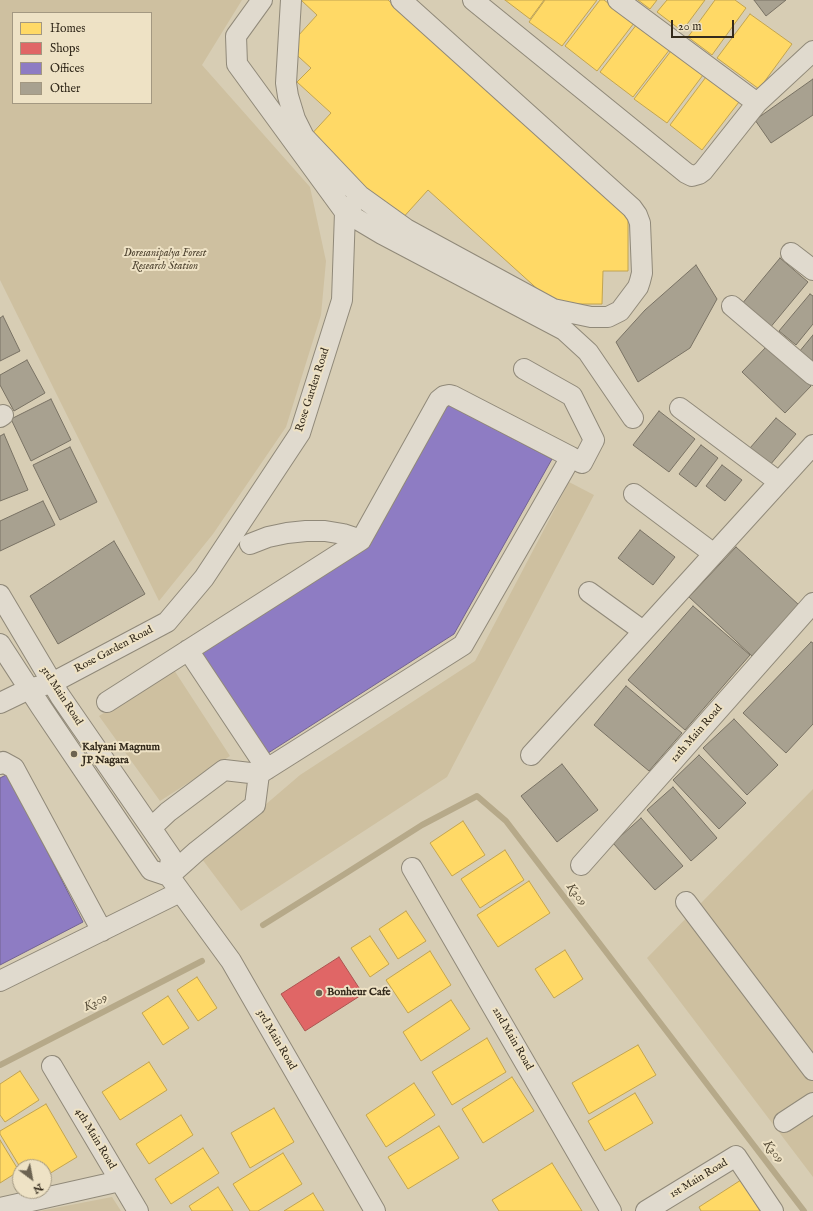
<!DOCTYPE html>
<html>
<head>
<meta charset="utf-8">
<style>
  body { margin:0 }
  #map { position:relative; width:813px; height:1211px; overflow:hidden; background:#d7cdb4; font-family:"IM FELL English",serif }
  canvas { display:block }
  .legend { position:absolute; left:12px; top:12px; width:140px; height:92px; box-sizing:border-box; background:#eee2c5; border:1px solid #a39881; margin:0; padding:5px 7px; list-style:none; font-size:12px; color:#332a1c }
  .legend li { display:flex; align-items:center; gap:8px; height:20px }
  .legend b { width:20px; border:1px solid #a39881 }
  .north { position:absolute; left:12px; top:1159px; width:40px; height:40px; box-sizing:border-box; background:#eee2c5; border:1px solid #a39881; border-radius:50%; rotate:148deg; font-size:11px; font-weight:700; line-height:16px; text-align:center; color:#332a1c }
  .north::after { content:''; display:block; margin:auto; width:14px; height:18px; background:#6c6351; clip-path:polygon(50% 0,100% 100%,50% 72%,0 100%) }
  .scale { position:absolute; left:671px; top:20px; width:63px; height:18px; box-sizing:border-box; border:2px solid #332a1c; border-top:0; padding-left:5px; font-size:12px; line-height:14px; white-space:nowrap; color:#332a1c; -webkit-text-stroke:3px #eee2c5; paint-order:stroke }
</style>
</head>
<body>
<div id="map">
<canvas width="813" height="1211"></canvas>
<ul class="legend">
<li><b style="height:11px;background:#ffd966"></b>Homes</li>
<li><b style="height:11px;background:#e06666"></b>Shops</li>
<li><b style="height:11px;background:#8e7cc3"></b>Offices</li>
<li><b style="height:11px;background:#a8a190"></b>Other</li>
</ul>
<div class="north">N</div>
<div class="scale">20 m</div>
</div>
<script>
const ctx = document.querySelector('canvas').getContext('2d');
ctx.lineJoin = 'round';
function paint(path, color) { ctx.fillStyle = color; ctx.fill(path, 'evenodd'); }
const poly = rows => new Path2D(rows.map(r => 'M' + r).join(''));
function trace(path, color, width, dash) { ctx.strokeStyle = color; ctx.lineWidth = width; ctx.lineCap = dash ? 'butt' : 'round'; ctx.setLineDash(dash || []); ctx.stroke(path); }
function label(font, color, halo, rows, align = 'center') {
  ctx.font = font + ' "IM FELL English",serif'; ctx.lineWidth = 4; ctx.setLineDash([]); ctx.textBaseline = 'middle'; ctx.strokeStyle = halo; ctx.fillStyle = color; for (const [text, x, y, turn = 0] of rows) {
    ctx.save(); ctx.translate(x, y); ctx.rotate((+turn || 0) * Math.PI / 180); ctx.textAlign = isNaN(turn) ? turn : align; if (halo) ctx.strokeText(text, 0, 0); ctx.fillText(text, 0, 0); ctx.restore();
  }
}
const green = poly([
  [0,0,242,0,202,65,310,187,326,261,321,315,286,427,213,534,159,601,0,280],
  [13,13,151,13,151,103,13,103],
  [569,482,594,495,447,777,241,911,202,859,300,775,475,661],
  [174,670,230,756,160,801,99,716],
  [813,789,813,1177,647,958],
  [112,1197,121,1211,39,1211]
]);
const homes = poly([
  [301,0,388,0,628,216,628,271,603,271,602,304,554,304,428,190,400,221,308,138,331,113,297,82,311,68,288,47,317,15,301,0],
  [505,0,544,0,530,19,505,0],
  [545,0,597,0,562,46,529,22,545,0],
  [600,0,604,0,634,23,597,71,565,46,600,0],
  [638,0,657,0,650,9,638,0],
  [667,0,705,0,682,31,657,12,667,0],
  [715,0,735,0,746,8,712,55,688,37,715,0],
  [750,14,792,44,759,89,717,58,750,14],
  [637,24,670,49,633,97,600,72,637,24],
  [671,51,703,75,667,123,634,99,671,51],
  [706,77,739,102,702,150,670,125,706,77],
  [463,821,485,855,452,876,430,843,463,821],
  [505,850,524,880,480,908,461,879,505,850],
  [529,881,550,913,498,947,477,915,529,881],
  [406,911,426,941,398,959,379,929,406,911],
  [370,936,389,964,370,977,351,948,370,936],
  [565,950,583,979,554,998,535,969,565,950],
  [430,951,451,985,408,1013,386,980,430,951],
  [197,977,217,1008,198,1021,177,990,197,977],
  [168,996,189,1028,163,1045,142,1013,168,996],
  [451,1000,470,1029,421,1061,403,1032,451,1000],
  [487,1038,506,1072,452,1105,432,1072,487,1038],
  [638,1045,656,1075,589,1114,572,1083,638,1045],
  [149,1062,167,1090,120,1120,102,1092,149,1062],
  [20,1071,39,1100,5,1122,0,1115,0,1084,20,1071],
  [512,1077,534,1111,483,1143,462,1109,512,1077],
  [414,1083,435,1115,386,1147,366,1115,414,1083],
  [635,1093,653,1123,605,1151,588,1121,635,1093],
  [46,1104,77,1157,44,1177,44,1167,20,1167,0,1134,0,1131,46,1104],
  [274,1108,294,1142,250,1168,231,1133,274,1108],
  [181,1115,193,1135,149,1164,136,1144,181,1115],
  [439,1126,459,1158,408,1189,388,1157,439,1126],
  [0,1140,19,1171,0,1183,0,1140],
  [203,1148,219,1173,171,1204,155,1179,203,1148],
  [283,1153,302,1184,258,1211,250,1211,233,1184,283,1153],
  [552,1163,582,1211,499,1211,492,1200,552,1163],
  [741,1180,760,1211,701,1211,699,1207,741,1180],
  [218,1187,233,1211,192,1211,189,1206,218,1187],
  [313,1193,324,1211,284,1211,313,1193]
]);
const shops = poly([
  [339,957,363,994,305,1031,281,994,339,957]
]);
const offices = poly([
  [443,402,552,459,454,634,265,755,200,653,368,546,443,402],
  [8,774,83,922,0,965,0,778,8,774]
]);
const stream = poly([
  [263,925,340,877,422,825,477,796,506,821,804,1211],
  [0,1065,202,961]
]);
const building = poly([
  [754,0,786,0,766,16,754,0],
  [813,79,813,115,771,143,755,120,813,79],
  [780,258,808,282,769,329,741,305,780,258],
  [696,265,717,299,690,348,638,382,616,342,645,310,696,265],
  [810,294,813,296,813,324,796,345,779,331,810,294],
  [3,316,20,351,0,361,0,318,3,316],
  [813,335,813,364,799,352,813,335],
  [768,345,811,386,785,413,742,372,768,345],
  [27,360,45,393,14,411,0,385,0,375,27,360],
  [51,399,71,440,31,461,11,419,51,399],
  [659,411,695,439,669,472,633,445,659,411],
  [776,418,796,434,770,465,750,448,776,418],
  [4,434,28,490,0,501,0,436,4,434],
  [701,445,718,458,696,487,679,474,701,445],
  [70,447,97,502,60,520,33,465,70,447],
  [722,465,742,480,725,501,706,486,722,465],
  [43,501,55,525,0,551,0,521,43,501],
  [640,530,675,557,653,585,618,558,640,530],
  [114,541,145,594,58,644,30,596,114,541],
  [736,547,799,605,752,656,689,597,736,547],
  [693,606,750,655,685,730,628,680,693,606],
  [811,642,813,643,813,724,786,753,743,713,811,642],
  [626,686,682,733,649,771,594,725,626,686],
  [734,719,778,765,747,795,703,748,734,719],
  [699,755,746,803,719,829,673,780,699,755],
  [562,764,598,810,557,842,521,796,562,764],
  [673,787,717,838,691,861,647,810,673,787],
  [641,818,683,866,655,890,613,843,641,818]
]);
const minor = poly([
  [291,0,286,83,288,96,295,119,304,137,360,196,406,229,553,309,591,317,608,317,620,311,638,287,640,281,642,273,640,223,637,215,632,208,401,0],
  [473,0,686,173,692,176,699,174,703,171,757,103,813,51],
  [618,0,757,103],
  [353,204,345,212,382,234,564,330,588,352,633,418],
  [791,253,813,270],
  [732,306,813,375],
  [524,369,572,396,594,440,582,463,571,457],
  [680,408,779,482],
  [0,417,3,415],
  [634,494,714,554],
  [250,544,268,537,287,533,306,531,325,531,343,534,361,540],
  [589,592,643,631],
  [0,595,60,696,171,857,169,876],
  [0,644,41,707,151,870,169,876,231,961,375,1211],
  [188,650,267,769],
  [107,702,361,540,439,400,444,396,449,395,453,396,571,457,463,645,259,774,224,770,168,812,151,828],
  [0,703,29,689,52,683,167,622,204,578,300,433,342,300,345,212,237,64,236,36,262,0],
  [531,755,813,445],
  [0,764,3,762,14,768,102,931],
  [581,865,813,603],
  [412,868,611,1211],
  [169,876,197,851,255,805,259,774],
  [686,902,813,1070],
  [0,981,180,892],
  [52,1066,138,1211],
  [784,1122,813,1103],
  [0,1208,120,1181],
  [646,1211,736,1156,773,1211]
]);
const markers = [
  [74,754,4,"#6c6351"],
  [319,993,4,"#6c6351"]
];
const parkNames = [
  ["Doresanipalya Forest",165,254],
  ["Research Station",165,267]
];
const streetNames = [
  ["Rose Garden Road",313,390,-72],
  ["Rose Garden Road",114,650,-28],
  ["3rd Main Road",61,696,57],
  ["12th Main Road",697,734,-49],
  ["2nd Main Road",512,1039,60],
  ["3rd Main Road",276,1040,60],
  ["4th Main Road",95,1139,59],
  ["1st Main Road",699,1179,-31]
];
const poiNames = [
  ["Kalyani Magnum",82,748],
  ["JP Nagara",82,761],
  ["Bonheur Cafe",327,993]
];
const waterNames = [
  ["K209",576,895,53],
  ["K209",96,1003,-27],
  ["K209",773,1152,53]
];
paint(green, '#cec0a0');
paint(homes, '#ffd966');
trace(homes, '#c2a450', 1);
paint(shops, '#e06666');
trace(shops, '#ac5450', 1);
paint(offices, '#8e7cc3');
trace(offices, '#736391', 1);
trace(stream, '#b6a989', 6);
paint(building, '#a8a190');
trace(building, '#797264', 1);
trace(minor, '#908979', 22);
trace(minor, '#e0dace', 20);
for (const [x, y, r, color] of markers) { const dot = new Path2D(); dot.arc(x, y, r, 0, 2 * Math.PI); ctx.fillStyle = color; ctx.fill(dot); trace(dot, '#eee2c5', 1.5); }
label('italic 11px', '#514633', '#eee2c5', parkNames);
label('11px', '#332a1c', '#eee2c5', streetNames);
label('bold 11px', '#332a1c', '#eee2c5', poiNames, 'left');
label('italic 12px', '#564c37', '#eee2c5', waterNames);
</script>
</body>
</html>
